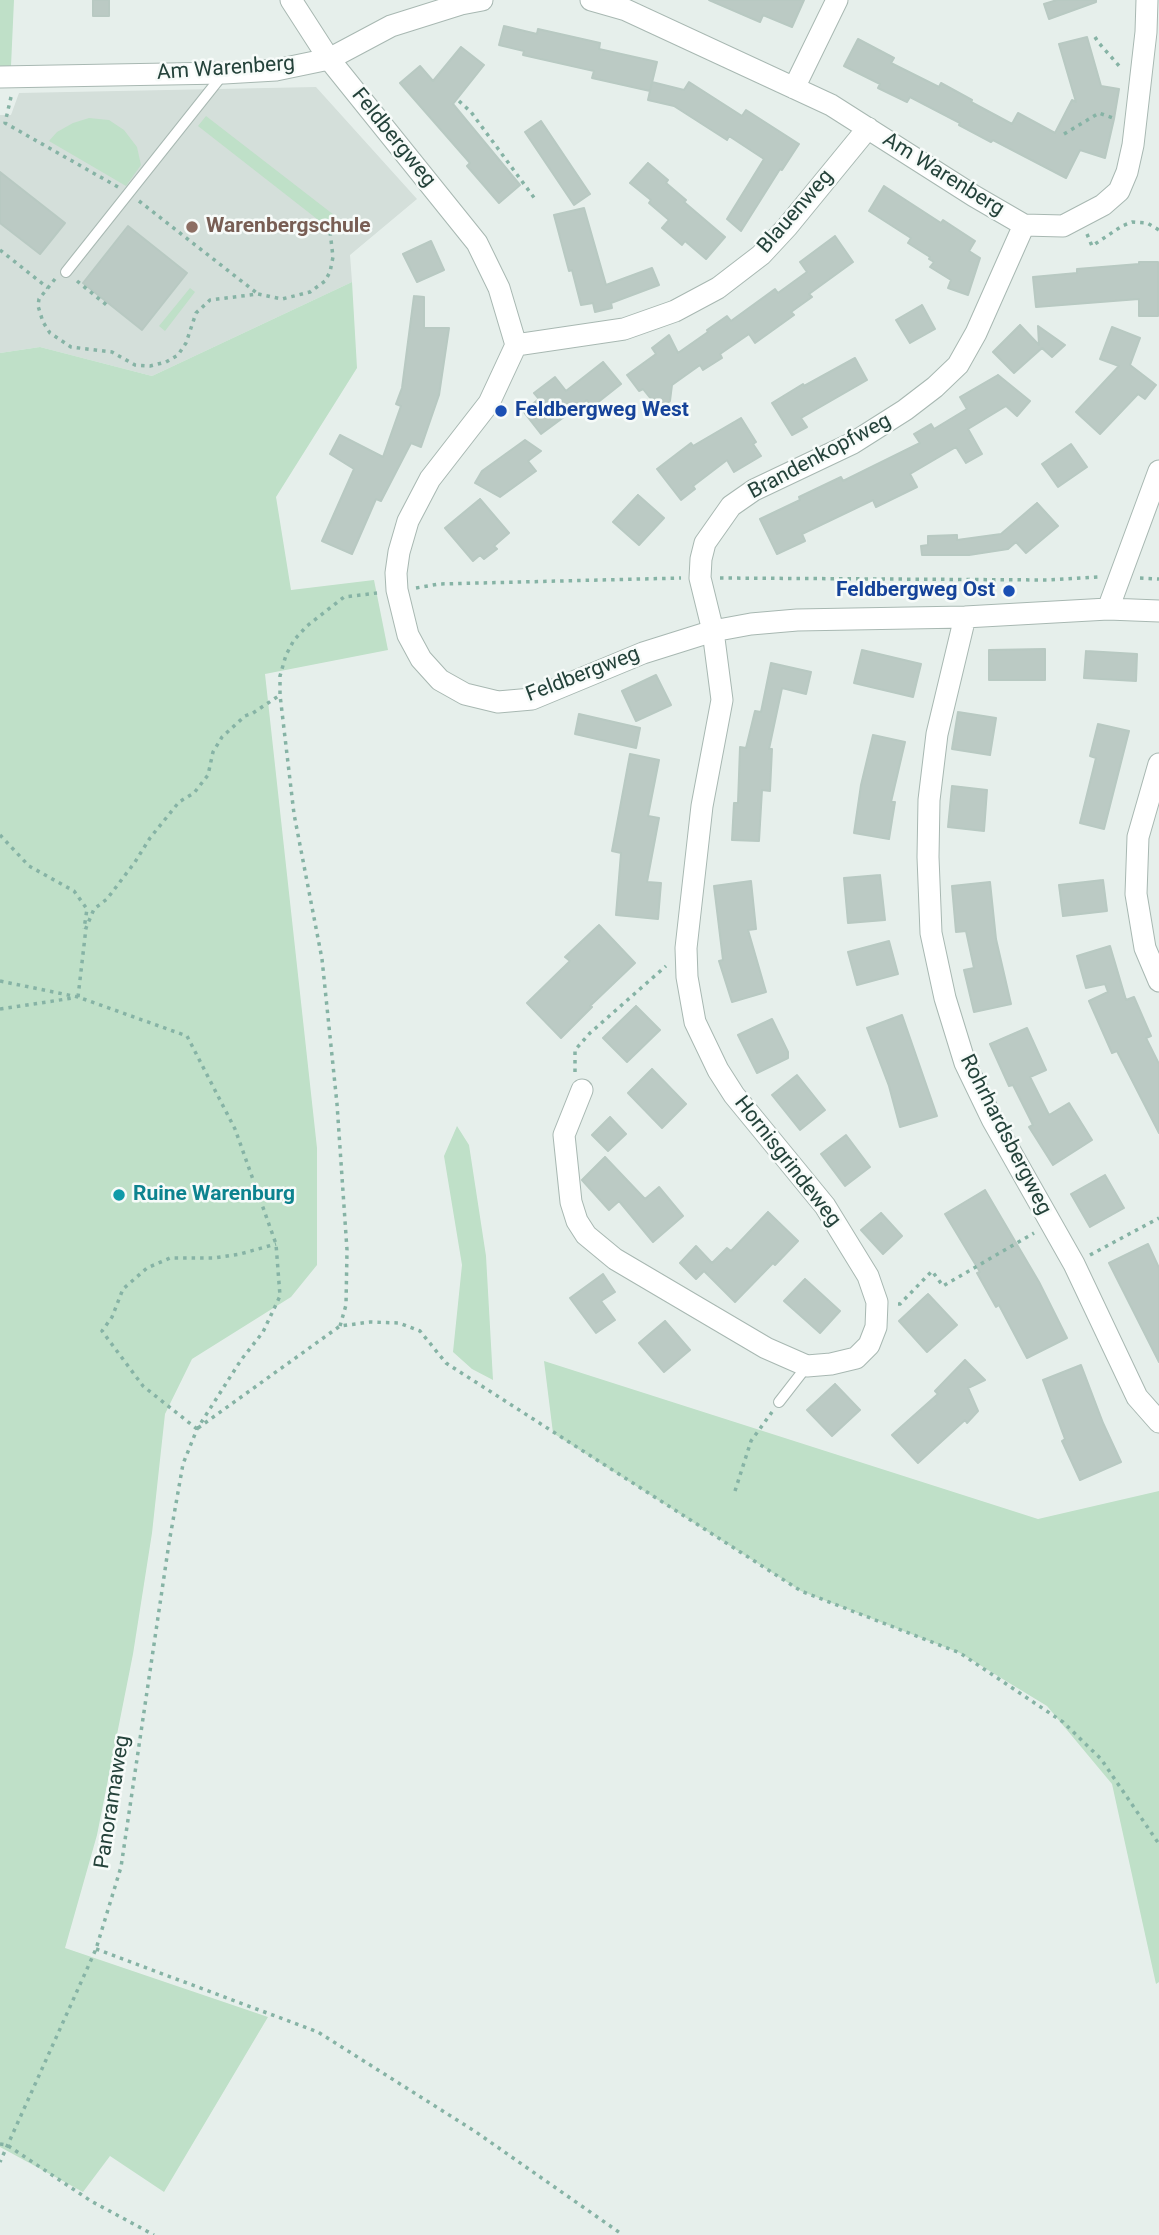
<!DOCTYPE html>
<html>
<head>
<meta charset="utf-8">
<style>
  body { margin:0 }
  canvas { display:block; background:#e6efeb }
</style>
</head>
<body>
<canvas width="1159" height="2235"></canvas>
<script>
const ctx = document.querySelector('canvas').getContext('2d');
ctx.lineJoin = 'round';
function paint(path, color) { ctx.fillStyle = color; ctx.fill(path, 'evenodd'); }
const poly = rows => new Path2D(rows.map(r => 'M' + r).join(''));
function trace(path, color, width, dash) { ctx.strokeStyle = color; ctx.lineWidth = width; ctx.lineCap = dash ? 'butt' : 'round'; ctx.setLineDash(dash || []); ctx.stroke(path); }
function label(font, color, halo, rows, align = 'center') {
  ctx.font = font + ' Roboto,sans-serif'; ctx.lineWidth = 5; ctx.setLineDash([]); ctx.textBaseline = 'middle'; ctx.strokeStyle = halo; ctx.fillStyle = color; for (const [text, x, y, turn = 0] of rows) {
    ctx.save(); ctx.translate(x, y); ctx.rotate((+turn || 0) * Math.PI / 180); ctx.textAlign = isNaN(turn) ? turn : align; if (halo) ctx.strokeText(text, 0, 0); ctx.fillText(text, 0, 0); ctx.restore();
  }
}
const built = poly([
  [316,87,417,199,350,255,352,282,152,376,40,347,0,353,0,115,11,115,19,93]
]);
const green = poly([
  [0,0,14,0,11,66,0,66],
  [206,116,334,215,326,226,198,126],
  [89,118,109,120,124,130,137,147,141,165,126,186,49,141,57,132,73,123],
  [352,282,357,368,276,497,291,590,374,580,388,650,265,674,317,1148,317,1265,291,1297,192,1359,165,1414,152,1533,133,1654,97,1835,65,1948,268,2017,164,2192,110,2156,83,2192,0,2147,0,353,40,347,152,376],
  [190,288,195,292,165,331,159,326],
  [457,1126,469,1145,486,1256,493,1380,472,1369,453,1352,462,1265,444,1156],
  [544,1361,1038,1519,1159,1491,1159,1982,1156,1984,1112,1784,1047,1706,960,1653,801,1591,553,1433]
]);
const building = poly([
  [93,0,109,0,109,16,93,16,93,0],
  [709,0,804,0,792,27,763,15,760,22,709,0],
  [1057,0,1096,0,1096,2,1049,19,1044,4,1057,0],
  [504,26,537,34,538,29,600,43,599,49,657,62,650,91,592,78,594,71,523,55,524,51,499,45,504,26],
  [1087,37,1101,86,1119,89,1114,119,1105,158,1080,150,1066,178,993,140,991,142,959,125,960,123,910,97,907,102,878,88,880,84,844,66,858,39,894,58,891,63,939,87,941,83,972,100,971,102,1012,124,1018,113,1055,133,1072,100,1076,102,1059,44,1087,37],
  [461,47,484,65,453,104,520,185,499,203,467,166,470,163,400,83,420,66,433,81,461,47],
  [652,82,684,90,689,82,742,116,746,110,799,144,782,170,780,169,741,231,727,219,764,159,729,136,727,140,674,106,648,100,652,82],
  [541,121,590,194,574,205,525,132,541,121],
  [648,163,668,180,666,183,686,200,684,202,725,237,706,259,685,241,682,245,662,228,669,220,649,203,651,200,630,183,648,163],
  [0,172,65,223,40,254,0,223,0,172],
  [884,186,941,223,943,220,975,241,969,251,980,258,968,295,948,288,951,280,930,267,934,262,929,259,930,257,908,243,911,238,869,211,884,186],
  [584,208,606,285,652,268,659,285,611,303,612,308,595,312,593,303,581,305,572,270,569,271,554,215,584,208],
  [128,226,187,273,142,330,83,283,128,226],
  [835,236,853,262,809,294,812,297,791,312,794,315,755,343,749,334,720,354,722,358,703,370,700,365,672,385,670,401,664,406,655,404,643,389,639,391,627,375,656,354,652,348,669,335,678,353,708,332,707,330,727,316,731,321,775,289,778,293,807,272,800,262,835,236],
  [431,241,444,270,417,282,403,254,431,241],
  [1139,262,1158,262,1158,316,1139,316,1139,299,1036,307,1033,277,1077,273,1077,269,1139,264,1139,262],
  [414,296,424,297,424,328,449,328,439,395,421,447,411,443,381,501,376,499,352,554,322,541,354,469,330,454,340,435,383,457,401,406,396,404,402,388,414,296],
  [922,305,935,329,910,343,896,320,922,305],
  [1020,325,1039,345,1038,326,1065,345,1052,357,1042,348,1014,373,993,352,1020,325],
  [1112,327,1140,338,1130,365,1156,385,1145,399,1138,394,1100,434,1076,412,1119,366,1100,359,1112,327],
  [855,358,867,380,801,418,807,427,792,435,772,403,803,384,804,386,855,358],
  [603,362,621,384,592,407,587,400,541,434,523,411,539,399,534,393,555,377,566,391,603,362],
  [998,375,1030,401,1017,416,1006,406,968,429,982,454,966,463,956,447,910,474,917,487,876,507,873,500,802,534,805,541,777,554,760,519,800,500,799,497,841,477,843,481,920,443,914,434,931,424,934,429,967,409,960,397,998,375],
  [741,418,756,442,753,444,761,456,734,472,727,460,693,486,695,489,681,500,657,469,691,443,693,446,741,418],
  [525,440,541,451,528,461,536,471,500,497,475,483,482,471,525,440],
  [1071,444,1087,467,1058,487,1042,464,1071,444],
  [638,495,664,518,639,545,613,522,638,495],
  [480,499,509,533,494,546,497,549,484,559,480,555,473,561,445,528,480,499],
  [1037,503,1058,526,1026,553,1016,542,1008,549,969,555,922,555,921,546,928,545,928,536,957,535,957,540,1001,534,1037,503],
  [1045,649,1045,680,989,680,989,650,1045,649],
  [862,650,921,664,913,697,854,683,862,650],
  [1086,651,1137,654,1136,681,1084,678,1086,651],
  [771,663,811,672,806,694,782,688,769,749,772,749,770,791,762,790,759,841,732,840,734,803,738,803,740,747,746,748,755,711,761,712,771,663],
  [656,675,671,705,636,721,622,691,656,675],
  [958,712,996,718,990,755,952,749,958,712],
  [579,714,640,728,636,748,575,734,579,714],
  [1098,724,1129,731,1104,829,1080,823,1096,758,1090,756,1098,724],
  [873,735,905,742,891,802,895,802,889,839,854,833,861,785,873,735],
  [630,754,659,760,648,816,659,818,647,882,661,883,658,919,616,915,621,853,612,851,630,754],
  [952,786,987,790,984,831,948,827,952,786],
  [880,875,885,920,848,923,844,878,880,875],
  [1103,880,1107,911,1063,916,1059,885,1103,880],
  [751,881,756,929,748,930,766,992,732,1002,719,961,723,960,714,886,751,881],
  [990,882,996,939,1011,1004,974,1012,964,970,974,968,966,931,956,932,952,886,990,882],
  [599,925,635,963,590,1006,592,1007,561,1038,527,1003,570,961,565,957,599,925],
  [889,941,898,974,857,985,848,952,889,941],
  [1110,946,1126,1000,1134,997,1151,1036,1146,1038,1159,1064,1159,1133,1117,1051,1112,1053,1089,1001,1108,992,1105,984,1086,988,1077,956,1110,946],
  [636,1006,660,1030,627,1062,603,1038,636,1006],
  [902,1015,937,1116,900,1127,889,1086,867,1028,902,1015],
  [772,1019,788,1052,788,1058,757,1073,738,1035,772,1019],
  [1027,1028,1046,1070,1030,1077,1049,1115,1069,1103,1092,1140,1053,1165,1029,1127,1033,1125,1013,1085,1009,1086,990,1044,1027,1028],
  [652,1069,686,1104,662,1128,628,1093,652,1069],
  [797,1075,825,1110,800,1130,772,1095,797,1075],
  [610,1117,626,1134,608,1151,592,1135,610,1117],
  [846,1135,870,1167,845,1186,821,1154,846,1135],
  [605,1157,645,1199,659,1187,683,1216,653,1242,619,1201,609,1210,582,1180,605,1157],
  [1105,1175,1124,1208,1090,1227,1071,1194,1105,1175],
  [985,1190,1039,1282,1067,1338,1027,1358,999,1305,996,1307,977,1273,980,1272,945,1214,985,1190],
  [768,1212,798,1241,775,1265,773,1263,735,1302,704,1271,696,1279,680,1263,696,1246,712,1263,727,1248,731,1251,768,1212],
  [881,1213,902,1236,883,1254,861,1230,881,1213],
  [1148,1244,1159,1268,1159,1362,1109,1263,1148,1244],
  [603,1274,615,1292,601,1301,615,1320,596,1333,570,1298,603,1274],
  [805,1279,840,1311,820,1333,784,1301,805,1279],
  [928,1294,957,1325,927,1352,899,1321,928,1294],
  [665,1321,690,1350,664,1372,639,1343,665,1321],
  [965,1360,985,1380,968,1388,978,1411,967,1423,965,1420,918,1463,892,1435,938,1394,935,1391,965,1360],
  [1081,1365,1103,1423,1121,1462,1080,1480,1062,1441,1065,1439,1043,1380,1081,1365],
  [835,1384,860,1410,832,1436,807,1410,835,1384]
]);
const path = poly([
  [1095,37,1098,42,1121,68],
  [11,97,5,123,118,187],
  [459,101,471,112,535,199],
  [1064,134,1099,113,1116,119],
  [139,201,258,294],
  [1087,234,1092,246,1122,226,1132,222,1147,223,1159,230],
  [0,250,48,288],
  [55,279,39,299,38,306,43,322,50,333,71,347,112,352,135,365,150,366,166,362,178,355,186,343,196,313,210,300,258,294,282,299,310,292,325,281,330,272,333,257,329,223],
  [77,281,109,307],
  [720,578,1047,580,1098,577],
  [1140,578,1159,579],
  [416,588,439,584,681,578],
  [0,835,29,866,74,891,87,909,84,929],
  [0,981,78,997,187,1036,235,1129,276,1244,280,1296,263,1332,241,1360,197,1429,183,1464,169,1543,121,1867,96,1949,0,2162],
  [78,997,86,928,94,909,107,899,135,862,150,838,179,802,194,793,208,775,213,752,222,737,245,716,253,713,280,695],
  [0,1009,73,998],
  [575,1072,575,1050,590,1033,666,966],
  [1090,1255,1159,1218],
  [898,1304,900,1304,932,1271,943,1286,1034,1233],
  [340,1326,346,1305,347,1250,337,1104,322,959,294,814,280,695,280,676,286,655,294,640,307,626,344,597,377,593],
  [198,1428,340,1326,370,1322,399,1323,420,1331,446,1363,801,1591,960,1653,1063,1722,1101,1759,1159,1844],
  [197,1429,143,1386,102,1331,112,1317,123,1289,147,1268,170,1258,214,1258,240,1254,276,1244],
  [735,1491,751,1441,772,1412],
  [96,1949,318,2032,476,2132,623,2235],
  [0,2144,7,2145,91,2201,154,2235]
]);
const lane = poly([
  [66,272,224,73],
  [779,1402,807,1366]
]);
const street = poly([
  [291,0,329,59,477,243,499,288,516,345,489,403,430,479,408,521,399,552,396,573,397,590,408,635,421,659,440,680,465,694,498,702,532,699,643,653,713,631,751,624,797,620,965,617,1108,609,1159,611],
  [591,0,626,10,831,105,974,196,1024,225,1063,226,1103,205,1119,191,1127,172,1133,145,1146,32,1147,0],
  [0,77,224,73,276,70,329,59,391,26,461,4,482,0],
  [794,88,837,0],
  [516,345,624,329,675,311,718,288,761,255,787,227,868,128],
  [1108,609,1159,471],
  [965,617,937,734,929,800,928,857,931,933,945,998,965,1063,992,1119,1074,1264,1137,1397,1159,1422],
  [1159,764,1138,837,1136,894,1145,948,1159,981],
  [582,1090,564,1135,571,1202,577,1221,586,1235,615,1259,766,1348,807,1366,831,1364,856,1358,869,1345,876,1327,877,1302,868,1276,825,1206,734,1095,718,1070,695,1022,687,977,686,948,702,806,722,700,713,631,700,578,701,559,705,543,731,506,754,490,853,443,905,410,935,387,958,365,976,333,1024,225]
]);
const markers = [
  [192,227,7,"#8d6e63"],
  [501,411,7,"#1a4fb4"],
  [1009,591,7,"#1a4fb4"],
  [119,1195,7,"#0f9aa8"]
];
const streetNames = [
  ["Am Warenberg",226,69,-4],
  ["Feldbergweg",393,138,51],
  ["Am Warenberg",943,175,32],
  ["Blauenweg",796,212,-49],
  ["Brandenkopfweg",820,457,-28],
  ["Feldbergweg",583,675,-21],
  ["Rohrhardsbergweg",1005,1135,63],
  ["Hornisgrindeweg",787,1162,52],
  ["Panoramaweg",113,1802,-81]
];
const educationNames = [
  ["Warenbergschule",206,227]
];
const transitNames = [
  ["Feldbergweg West",515,411],
  ["Feldbergweg Ost",995,591,"right"]
];
const cultureNames = [
  ["Ruine Warenburg",133,1195]
];
paint(built, '#d4dfda');
paint(green, '#bfe0c8');
paint(building, '#bbcac4');
trace(building, '#b8c9c2', 2);
trace(lane, '#a8b8b2', 12);
trace(street, '#a8b8b2', 23);
trace(path, '#86b3a5', 3.5, [3.5, 5]);
trace(lane, '#fff', 10);
trace(street, '#fff', 21);
for (const [x, y, r, color] of markers) { const dot = new Path2D(); dot.arc(x, y, r, 0, 2 * Math.PI); ctx.fillStyle = color; ctx.fill(dot); trace(dot, '#f7fbf9', 2.5); }
label('21px', '#24423a', '#f7fbf9', streetNames);
label('bold 21px', '#785e54', '#f7fbf9', educationNames, 'left');
label('bold 21px', '#164399', '#f7fbf9', transitNames, 'left');
label('bold 21px', '#0d838f', '#f7fbf9', cultureNames, 'left');
</script>
</body>
</html>
